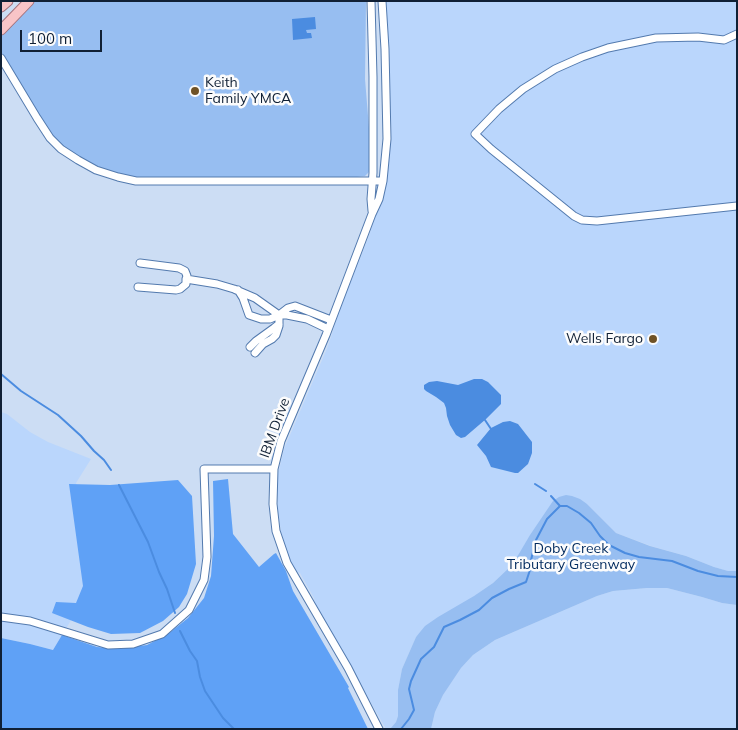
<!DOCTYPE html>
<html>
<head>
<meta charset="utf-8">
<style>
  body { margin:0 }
  #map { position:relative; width:738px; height:730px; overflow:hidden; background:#ccddf4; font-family:Mulish,sans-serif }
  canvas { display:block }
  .frame { position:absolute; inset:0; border:2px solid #102035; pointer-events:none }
  .scale { position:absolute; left:20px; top:30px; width:82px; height:22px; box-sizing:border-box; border:2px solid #102035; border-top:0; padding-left:6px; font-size:15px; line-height:18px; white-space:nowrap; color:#102035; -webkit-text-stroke:4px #fcfcfc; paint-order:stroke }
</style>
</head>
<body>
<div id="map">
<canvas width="738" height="730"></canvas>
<div class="frame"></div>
<div class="scale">100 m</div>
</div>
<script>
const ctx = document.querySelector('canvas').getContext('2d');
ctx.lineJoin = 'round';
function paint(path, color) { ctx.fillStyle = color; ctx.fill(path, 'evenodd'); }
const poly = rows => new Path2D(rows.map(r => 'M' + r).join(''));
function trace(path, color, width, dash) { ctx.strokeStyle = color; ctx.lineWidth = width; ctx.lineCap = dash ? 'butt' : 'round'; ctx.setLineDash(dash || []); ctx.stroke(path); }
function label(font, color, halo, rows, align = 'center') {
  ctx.font = font + ' Mulish,sans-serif'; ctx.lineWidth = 5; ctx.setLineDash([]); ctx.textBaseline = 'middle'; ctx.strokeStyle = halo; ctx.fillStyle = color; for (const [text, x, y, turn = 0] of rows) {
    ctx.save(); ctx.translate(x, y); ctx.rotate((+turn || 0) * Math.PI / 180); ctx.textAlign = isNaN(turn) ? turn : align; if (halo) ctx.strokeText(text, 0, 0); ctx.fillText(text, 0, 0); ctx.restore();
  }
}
const built = poly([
  [386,1,737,1,737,571,728,571,714,567,686,556,651,546,616,533,587,504,520,552,511,566,493,583,416,637,402,669,398,690,398,716,396,722,390,729,386,729,316,607,314,598,300,573,295,572,290,560,282,537,278,513,278,474,284,449,328,346,341,306,369,236,383,189,389,156,389,88],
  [1,412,7,414,30,432,48,442,91,459,76,483,90,589,53,650,30,644,1,638],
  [647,588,667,588,702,597,722,603,737,605,737,729,431,729,435,712,443,695,461,668,473,655,495,640,597,596,613,591]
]);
const green = poly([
  [34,1,366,1,365,79,369,128,369,172,365,176,357,177,287,177,240,179,138,178,102,170,69,153,51,135,1,55,1,36,15,19],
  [566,495,572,496,580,499,587,504,616,533,650,546,686,556,714,567,728,571,737,571,737,605,722,603,702,597,667,588,647,588,613,591,597,596,495,640,473,655,461,668,443,695,435,712,431,729,390,729,396,722,398,716,398,690,402,669,416,637,425,626,438,617,474,596,493,583,511,566,520,552,530,535,553,501,559,497]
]);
const forest = poly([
  [228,479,233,534,259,567,274,554,276,553,286,571,293,591,349,687,348,688,368,729,1,729,1,638,30,644,53,650,62,635,97,647,118,649,147,645,168,634,188,618,204,598,211,576,214,536,213,481],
  [178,480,192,496,196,564,187,594,179,607,163,621,140,633,111,634,88,627,52,613,56,602,76,603,83,586,69,484,110,485]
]);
const water = poly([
  [315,17,316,29,306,30,307,33,311,33,312,38,293,40,292,19],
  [474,379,482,379,488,382,501,395,501,404,486,419,465,437,461,438,456,435,450,425,447,416,446,408,444,403,436,397,426,391,424,389,424,385,429,382,437,381,458,385],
  [510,421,518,424,532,442,532,453,528,464,518,473,515,473,491,467,486,456,477,445,491,428,503,422]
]);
const stream = poly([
  [1,374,21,391,58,415,81,436,94,451,104,460,111,470],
  [485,420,491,429],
  [535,484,546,491],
  [119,485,148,542,159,572,167,589,175,613],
  [551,496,560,506],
  [180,631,190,651,197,661,200,677,205,691,223,718,234,729],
  [401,729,409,719,414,710,409,689,411,681,421,659,434,647,444,627,460,620,479,610,492,598,509,589,526,582,530,570,531,560,536,540,547,519,560,506,567,506,579,513,591,523,600,536,609,545,625,553,639,557,672,561,698,571,718,576,737,577]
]);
const minor = poly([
  [371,1,373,77,373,173,371,199,372,211],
  [737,34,724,40,698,37,656,38,608,48,582,57,555,69,523,89,499,109,475,134,491,149,574,216,582,220,597,221,737,206],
  [1,58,37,118,50,138,61,149,78,160,96,170,118,177,136,181,383,181],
  [186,279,217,284,234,289,255,298,279,315,287,315,307,319,328,329],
  [138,287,176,290,180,289,186,284,186,279,187,276,185,271,179,268,140,263],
  [238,290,243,298,249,315,261,319,270,319,279,315,288,308,295,306,331,320],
  [250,347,256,341,274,328,279,324],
  [255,353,263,344,272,339,276,335,279,326,279,315],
  [1,617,30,621,108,645,133,644,162,634,189,610,204,580,207,557,204,469,274,469],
  [379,729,348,668,287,563,276,531,273,504,274,469,281,441,326,335,372,214,379,199,383,181,387,139,385,49,382,1]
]);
const major = poly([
  [1,7,8,1],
  [1,30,29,1]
]);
const markers = [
  [195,91,5,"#6f5226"],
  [653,339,5,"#6f5226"]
];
const poiNames = [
  ["Keith",205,83],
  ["Family YMCA",205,99],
  ["Wells Fargo",643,339,"right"]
];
const streetNames = [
  ["IBM Drive",275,428,-70]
];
const parkNames = [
  ["Doby Creek",571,549],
  ["Tributary Greenway",571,565]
];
paint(built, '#bad6fc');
paint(green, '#97bef1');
paint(forest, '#5fa1f6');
paint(water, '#4b8ce0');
trace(stream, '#4b8ce0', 2);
trace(minor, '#537aae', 9);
trace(major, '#a4717b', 11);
trace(minor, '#fff', 7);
trace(major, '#f8c4c7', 9);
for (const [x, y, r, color] of markers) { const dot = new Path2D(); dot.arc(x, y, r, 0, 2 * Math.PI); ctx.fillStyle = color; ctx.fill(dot); trace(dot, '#fcfcfc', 2); }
label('14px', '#102035', '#fcfcfc', poiNames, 'left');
label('14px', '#102035', '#fcfcfc', streetNames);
label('14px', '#002a5e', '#fcfcfc', parkNames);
</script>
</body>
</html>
